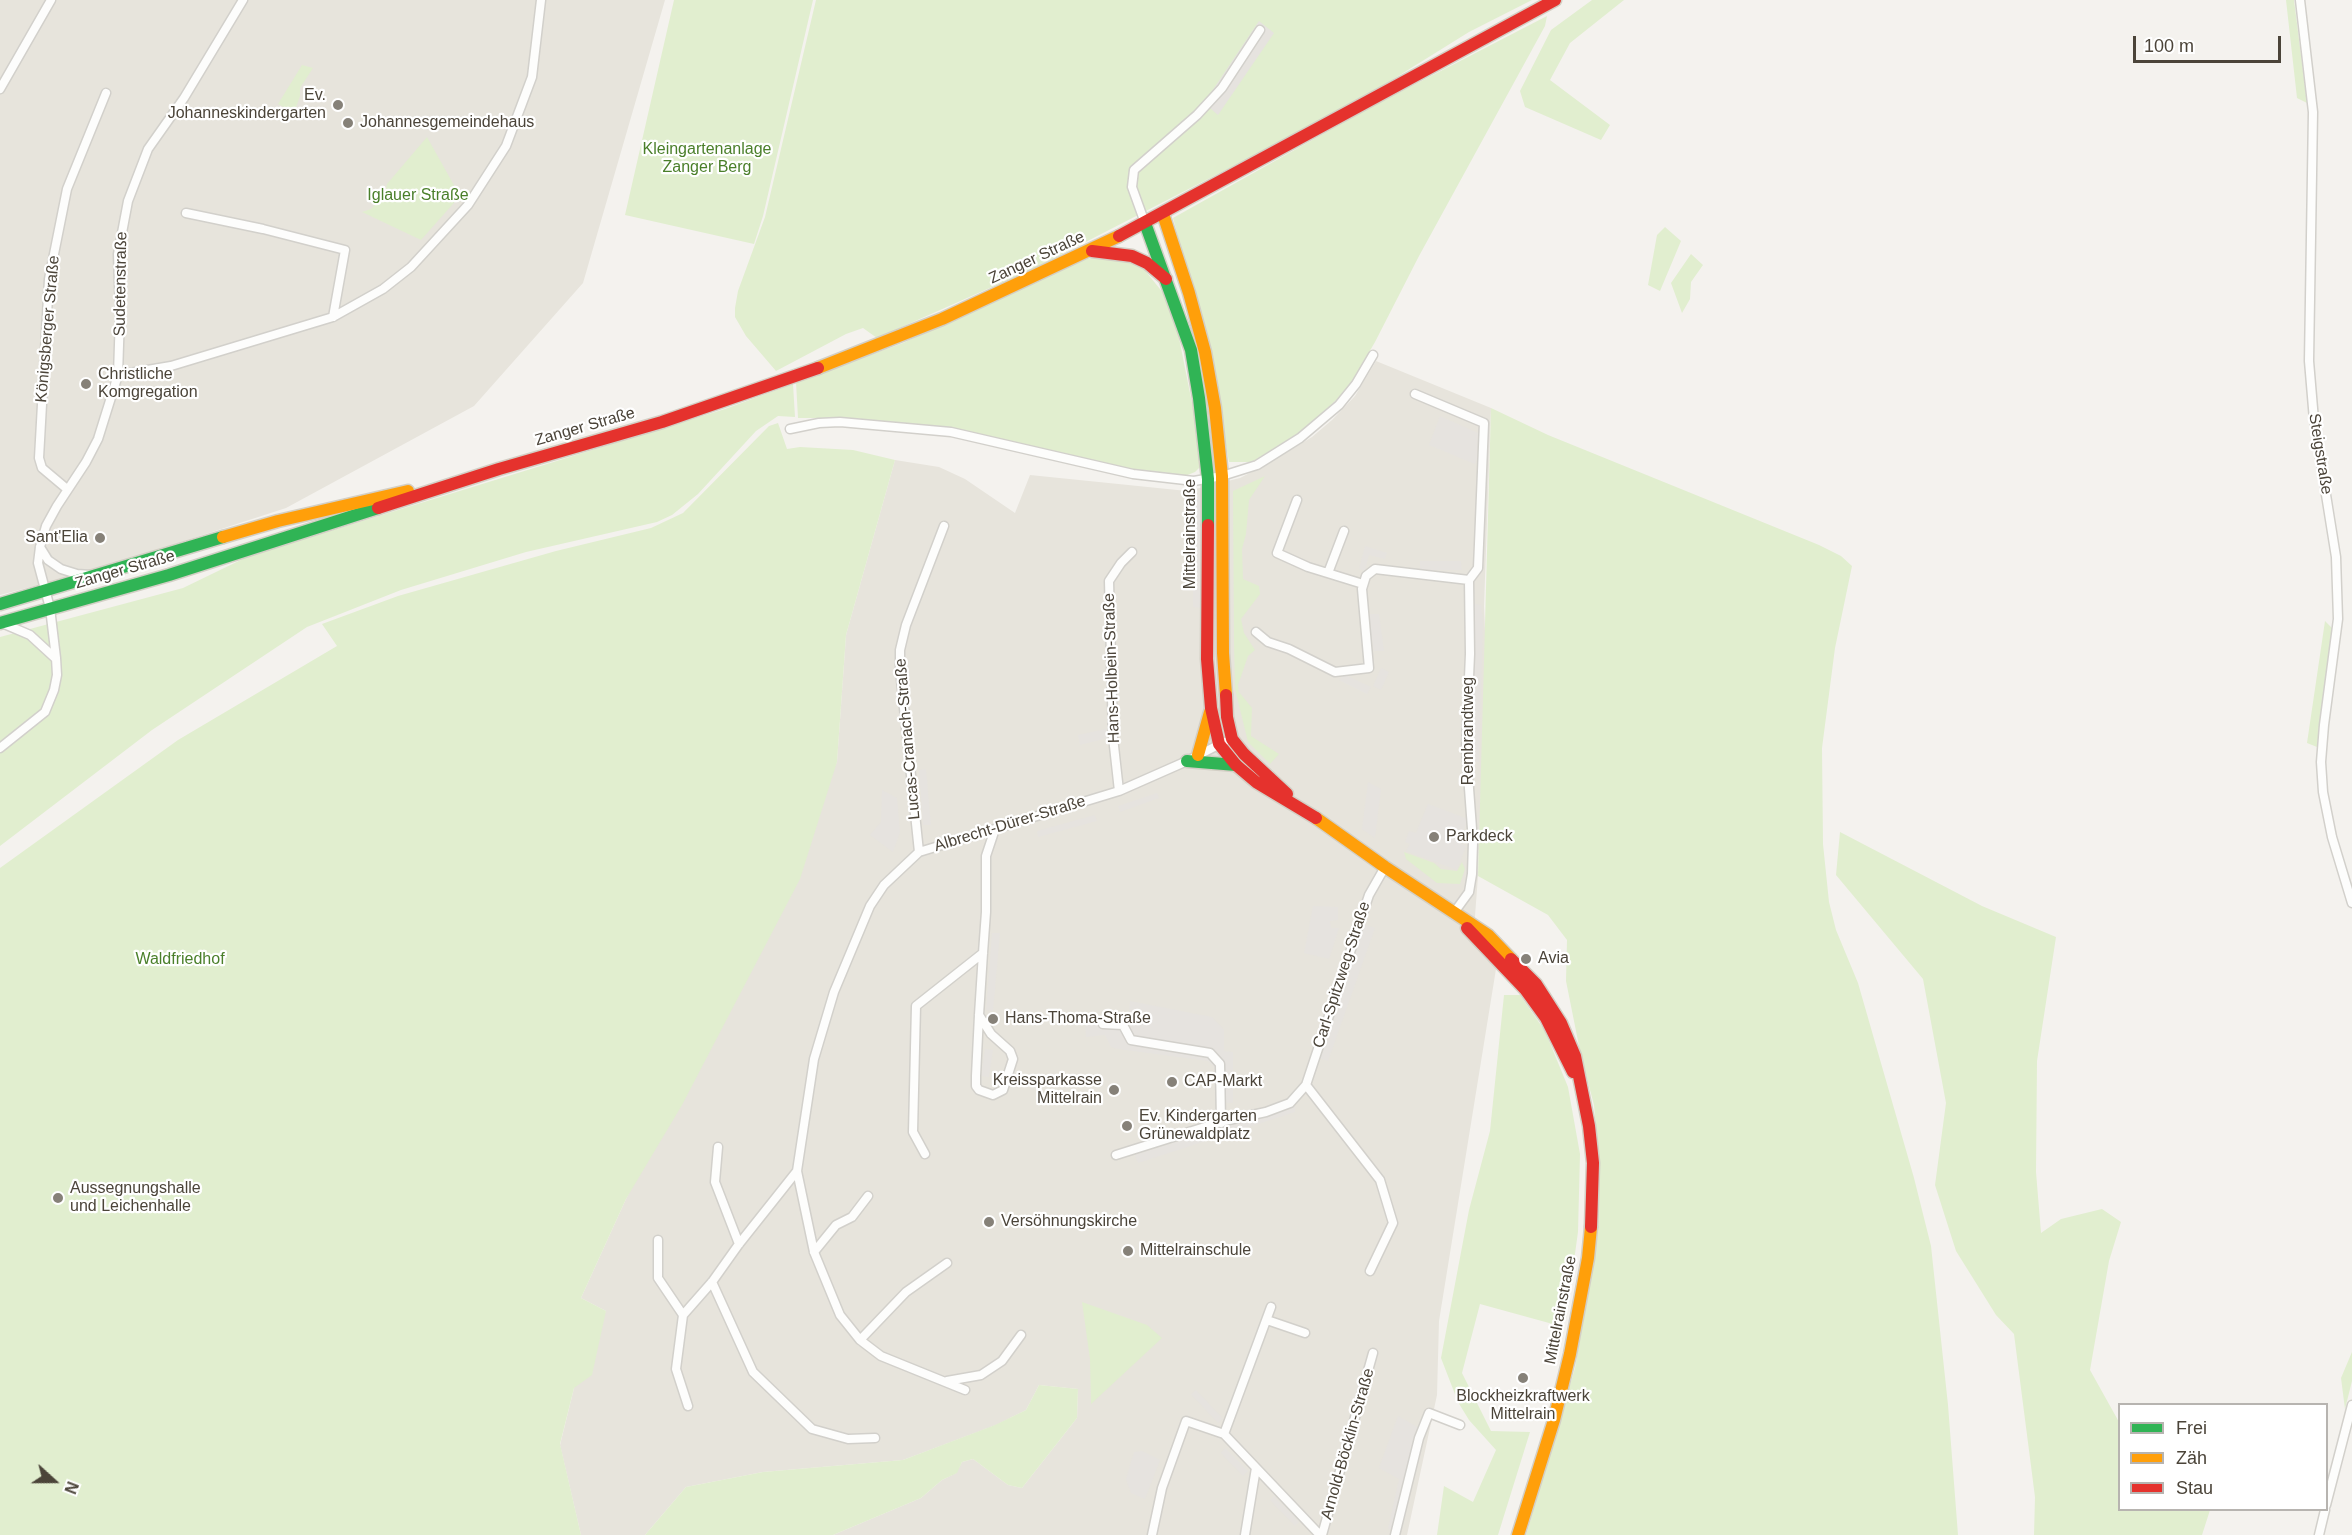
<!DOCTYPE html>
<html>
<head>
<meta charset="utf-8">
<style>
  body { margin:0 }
  #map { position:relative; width:2352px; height:1535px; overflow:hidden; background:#f4f2ee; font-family:Arial,sans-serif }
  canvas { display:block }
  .legend { position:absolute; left:2118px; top:1403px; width:210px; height:108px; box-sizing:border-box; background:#fff; border:2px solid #b7b4b0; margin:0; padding:8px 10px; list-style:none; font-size:18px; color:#4b4439 }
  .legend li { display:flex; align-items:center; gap:12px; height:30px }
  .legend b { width:30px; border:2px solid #b7b4b0 }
  .north { position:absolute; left:24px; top:1451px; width:60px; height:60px; -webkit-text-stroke:4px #fff; paint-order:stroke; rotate:111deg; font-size:16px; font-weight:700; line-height:24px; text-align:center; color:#4b4439 }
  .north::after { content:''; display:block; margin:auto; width:21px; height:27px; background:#4b4439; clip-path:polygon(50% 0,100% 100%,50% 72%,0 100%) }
  .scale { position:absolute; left:2133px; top:36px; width:148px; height:27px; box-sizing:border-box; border:3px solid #4b4439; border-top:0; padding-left:8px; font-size:18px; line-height:21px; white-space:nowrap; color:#4b4439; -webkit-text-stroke:4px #fff; paint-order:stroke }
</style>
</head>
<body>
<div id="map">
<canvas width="2352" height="1535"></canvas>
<ul class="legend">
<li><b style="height:8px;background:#30b455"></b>Frei</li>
<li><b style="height:8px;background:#ff9f0a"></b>Zäh</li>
<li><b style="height:8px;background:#e5322d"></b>Stau</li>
</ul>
<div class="north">N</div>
<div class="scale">100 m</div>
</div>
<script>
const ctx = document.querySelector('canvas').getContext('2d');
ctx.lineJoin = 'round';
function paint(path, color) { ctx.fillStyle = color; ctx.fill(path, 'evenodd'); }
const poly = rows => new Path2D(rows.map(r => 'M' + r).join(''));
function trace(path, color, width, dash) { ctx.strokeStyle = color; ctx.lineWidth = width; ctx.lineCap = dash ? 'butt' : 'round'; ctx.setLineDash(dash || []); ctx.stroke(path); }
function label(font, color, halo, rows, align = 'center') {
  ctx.font = font + ' Arial,sans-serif'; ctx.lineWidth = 4.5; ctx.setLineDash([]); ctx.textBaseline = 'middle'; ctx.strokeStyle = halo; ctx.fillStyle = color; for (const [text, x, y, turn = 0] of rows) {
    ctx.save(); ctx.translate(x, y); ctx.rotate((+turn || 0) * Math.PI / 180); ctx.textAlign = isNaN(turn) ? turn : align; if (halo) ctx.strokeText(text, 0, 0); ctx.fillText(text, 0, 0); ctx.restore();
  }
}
const residential = poly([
  [0,0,665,0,583,283,474,406,286,508,92,571,0,595],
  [1376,361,1491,408,1484,606,1486,654,1478,876,1473,943,1496,969,1439,1321,1437,1395,1407,1535,833,1535,921,1498,942,1480,956,1473,962,1462,973,1459,1008,1485,1022,1488,1077,1418,1078,1389,1039,1385,1026,1410,996,1425,903,1460,763,1472,686,1487,645,1535,581,1535,560,1445,574,1388,606,1311,581,1298,626,1199,837,762,846,635,895,460,939,467,965,479,1015,513,1030,475,1187,491,1240,478,1269,463,1312,437,1332,420,1355,396]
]);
const green = poly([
  [674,0,813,0,763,216,754,244,625,215],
  [816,0,1532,0,1469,32,1350,106,1037,267,877,338,863,328,846,334,776,371,746,336,735,317,735,308,738,291,765,217],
  [1592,0,1624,0,1570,43,1550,80,1610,125,1601,140,1525,107,1520,91,1551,30],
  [2286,0,2294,0,2307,103,2297,98],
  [1547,16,1545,26,1419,256,1375,342,1347,390,1305,429,1252,462,1229,462,1209,353,1173,218,1373,106],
  [302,65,313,68,300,88,300,96,294,113,278,104],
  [427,137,460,196,421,240,362,212,371,209,385,194,387,184],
  [1665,227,1681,241,1660,291,1648,285,1657,235],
  [1691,254,1703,265,1691,282,1690,299,1682,313,1671,283],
  [1106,255,1129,260,1143,268,1164,294,1177,328,1203,458,1201,466,1195,472,1180,478,1133,474,903,424,853,418,798,418,796,382,903,343,1004,295,1087,259],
  [793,384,795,417,778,416,756,431,698,494,672,515,657,522,526,552,401,590,307,627,152,730,0,846,0,637,183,588,249,556,725,409],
  [1491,408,1548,435,1819,545,1841,556,1852,566,1835,648,1822,748,1823,844,1829,902,1836,930,1858,983,1914,1178,1931,1246,1948,1405,1958,1535,1526,1535,1575,1368,1598,1232,1599,1163,1594,1105,1581,1056,1566,981,1567,940,1548,915,1478,876],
  [778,423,787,449,800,447,853,450,895,460,846,635,837,762,800,879,682,1105,626,1199,581,1298,606,1311,592,1375,574,1388,560,1444,581,1535,0,1535,0,868,178,740,337,646,322,624,398,596,556,551,651,528,683,513,769,426],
  [1265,476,1249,500,1246,534,1242,549,1243,579,1259,586,1260,594,1241,619,1244,633,1255,650,1248,656,1238,685,1239,692,1252,708,1251,736,1279,754,1270,764,1248,742,1235,689,1234,642,1233,491],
  [2325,621,2332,628,2317,747,2307,743],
  [1840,832,1982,906,2056,937,2037,1061,2036,1172,2041,1233,2061,1219,2102,1209,2121,1222,2109,1261,2090,1370,2119,1422,2120,1510,2210,1510,2202,1535,2034,1535,2035,1497,2014,1334,1996,1315,1956,1251,1935,1185,1946,1103,1923,979,1836,875],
  [1404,852,1434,863,1441,869,1457,871,1462,862,1465,869,1460,884,1437,883,1406,859],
  [1504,995,1520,995,1545,1031,1568,1087,1580,1154,1578,1232,1566,1318,1560,1326,1480,1304,1462,1373,1491,1431,1530,1432,1498,1535,1437,1535,1444,1486,1473,1502,1496,1450,1469,1420,1458,1402,1441,1358,1469,1210,1490,1131],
  [1082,1302,1147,1325,1162,1338,1091,1404,1090,1359],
  [2352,1352,2352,1381,2345,1409,2341,1378],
  [1039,1385,1078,1389,1077,1418,1022,1488,1008,1485,973,1459,962,1462,957,1473,942,1480,921,1498,833,1535,645,1535,686,1487,763,1472,903,1460,995,1425,1026,1410]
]);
const parking = poly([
  [1259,21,1274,33,1218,115,1204,103],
  [1440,416,1478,433,1477,459,1475,464,1429,445],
  [1193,496,1203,498,1204,608,1193,607],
  [1365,546,1387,553,1385,559,1369,555,1365,571,1359,569],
  [1420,561,1461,561,1462,570,1420,570],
  [1470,603,1481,605,1483,622,1479,762,1471,761,1474,663],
  [1368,614,1379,614,1384,651,1374,651],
  [1381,668,1389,672,1381,690,1373,686],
  [1343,674,1371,687,1367,694,1339,680],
  [1106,729,1108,738,1080,745,1078,735],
  [926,769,931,825,923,825,919,770],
  [1368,782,1381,789,1375,838,1362,829],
  [882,790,897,798,900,832,893,852,870,835,881,822],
  [1157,793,1159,798,1120,812,1118,806],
  [1428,804,1468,819,1459,843,1466,846,1457,870,1406,851,1410,844,1405,842,1409,831,1416,833],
  [1095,815,1097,821,1038,837,1037,831],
  [1313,906,1338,907,1338,920,1330,921,1331,928,1339,928,1329,959,1304,953],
  [1364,924,1375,928,1328,1061,1318,1058],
  [992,933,1000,933,993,1011,986,1010],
  [1130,1001,1212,1017,1224,1030,1224,1051,1233,1052,1233,1103,1215,1102,1214,1067,1208,1061,1118,1049,1111,1047,1105,1035,1086,1037,1085,1021,1101,1021,1101,1012,1129,1013],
  [985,1049,993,1050,989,1077,981,1076],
  [1295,1105,1295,1112,1138,1163,1135,1155],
  [1196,1390,1223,1419,1218,1423,1191,1394],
  [1398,1416,1421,1429,1394,1531,1388,1529,1399,1479,1379,1468],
  [1225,1448,1248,1471,1243,1476,1221,1453],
  [1142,1451,1160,1460,1145,1499,1131,1493,1126,1479,1134,1452],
  [1274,1496,1299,1522,1295,1526,1270,1500]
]);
const street = poly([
  [2300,0,2313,112,2309,361,2314,420,2336,557,2338,619,2324,725,2321,762,2323,792,2332,837,2352,903],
  [0,89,51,0],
  [186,213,263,229,345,250,333,317],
  [1145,223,1132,187,1134,170,1197,115,1222,88,1260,30],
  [118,375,171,366,333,317,383,289,411,267,468,205,506,146,532,77,541,0],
  [1415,394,1484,423,1478,568,1469,580],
  [790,429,819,423,840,422,951,432,1133,474,1194,481,1222,476,1257,465,1300,438,1339,405,1356,384,1373,355],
  [67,489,42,468,39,458,49,279,67,189,106,93],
  [1297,500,1277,553,1308,567,1363,584],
  [40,547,48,560,61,569,77,574,91,575],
  [1328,573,1344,531],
  [2,623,30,635,55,658],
  [1256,632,1268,642,1289,649,1335,672,1369,668,1362,589,1366,576,1375,569,1469,580,1470,654,1466,748,1473,842,1472,874,1469,892,1453,914],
  [0,748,45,712,54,690,57,675,56,658,50,608,38,563,40,547,46,526,57,506,86,462,98,439,118,375,120,314,118,254,128,201,148,149,184,98,243,0],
  [1119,791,1113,737,1109,581,1121,563,1132,552],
  [919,852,900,670,900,650,906,625,944,526],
  [979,1015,991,1034,1010,1051,1013,1059,1003,1090,993,1095,979,1090,976,1086,976,1076,979,1015,983,953,986,912,986,856,995,829],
  [1103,1024,1123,1025,1131,1040,1210,1053,1220,1064,1221,1123],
  [718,1147,715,1182,739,1244],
  [925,1154,913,1132,916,1006,983,953],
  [1116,1155,1224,1121,1266,1112,1290,1103,1306,1085],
  [658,1240,658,1278,683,1315],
  [814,1252,836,1225,852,1217,868,1196],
  [1370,1271,1393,1223,1380,1180,1306,1085,1369,895,1385,867],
  [712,1282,753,1372,812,1429,848,1439,875,1438],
  [1267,1320,1305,1333],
  [860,1340,906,1292,947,1263],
  [947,1381,981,1375,1002,1361,1021,1335],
  [965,1390,881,1356,860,1340,840,1315,814,1252,797,1171,814,1059,834,992,870,906,884,885,919,852,1119,791,1187,761,1224,742],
  [688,1406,676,1369,683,1315,712,1282,739,1244,797,1171],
  [1224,1434,1271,1307],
  [2326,1505,2352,1405],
  [1152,1535,1162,1488,1186,1421,1224,1434,1320,1535],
  [1245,1535,1256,1468],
  [1322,1535,1373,1353],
  [1395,1535,1419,1438,1429,1413,1460,1425],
  [2319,1535,2325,1510]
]);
const fast = poly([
  [1145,223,1191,350,1199,398,1208,479,1208,525],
  [0,604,223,537],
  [0,623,169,575,378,508],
  [1187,761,1236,765]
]);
const slow = poly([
  [1163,214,1189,293,1205,352,1215,408,1222,476,1223,653,1226,695],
  [818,368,942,319,1119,236],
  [223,537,278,521,408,491],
  [1198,755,1210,712],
  [1316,818,1385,867,1488,935,1511,959],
  [1518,1535,1554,1420,1570,1354,1588,1258,1591,1227]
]);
const jam = poly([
  [1119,236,1555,0],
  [1092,251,1132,256,1147,263,1166,279],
  [378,508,499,469,662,422,818,368],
  [1208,525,1207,659,1211,708,1219,744,1236,765,1256,782,1316,818],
  [1226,695,1227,717,1232,739,1244,754,1287,794],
  [1467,928,1525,989,1546,1018,1573,1072],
  [1511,959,1536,984,1561,1023,1575,1056,1589,1126,1593,1163,1591,1227]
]);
const markers = [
  [338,105,6,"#868178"],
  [348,123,6,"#868178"],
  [86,384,6,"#868178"],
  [100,538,6,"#868178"],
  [1434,837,6,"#868178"],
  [1526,959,6,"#868178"],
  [993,1019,6,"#868178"],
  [1172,1082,6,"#868178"],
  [1114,1090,6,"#868178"],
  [1127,1126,6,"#868178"],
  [58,1198,6,"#868178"],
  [989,1222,6,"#868178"],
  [1128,1251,6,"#868178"],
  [1523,1378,6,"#868178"]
];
const poiNames = [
  ["Ev.",326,96,"right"],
  ["Johanneskindergarten",326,114,"right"],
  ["Johannesgemeindehaus",360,123],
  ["Christliche",98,375],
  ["Komgregation",98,393],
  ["Sant'Elia",88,538,"right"],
  ["Parkdeck",1446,837],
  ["Avia",1538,959],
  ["Hans-Thoma-Straße",1005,1019],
  ["Kreissparkasse",1102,1081,"right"],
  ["Mittelrain",1102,1099,"right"],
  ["CAP-Markt",1184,1082],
  ["Ev. Kindergarten",1139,1117],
  ["Grünewaldplatz",1139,1135],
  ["Aussegnungshalle",70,1189],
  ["und Leichenhalle",70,1207],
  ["Versöhnungskirche",1001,1222],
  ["Mittelrainschule",1140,1251],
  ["Blockheizkraftwerk",1523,1397,"center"],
  ["Mittelrain",1523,1415,"center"]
];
const parkNames = [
  ["Kleingartenanlage",707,150],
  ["Zanger Berg",707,168],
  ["Iglauer Straße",418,196],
  ["Waldfriedhof",180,960]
];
const streetNames = [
  ["Zanger Straße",1037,258,-25],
  ["Sudetenstraße",121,284,-89],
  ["Königsberger Straße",48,329,-85],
  ["Zanger Straße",585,427,-16],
  ["Steigstraße",2320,454,81],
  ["Mittelrainstraße",1191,534,-90],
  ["Zanger Straße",125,570,-16],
  ["Hans-Holbein-Straße",1112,668,-92],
  ["Rembrandtweg",1469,731,-90],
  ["Lucas-Cranach-Straße",908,739,-95],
  ["Albrecht-Dürer-Straße",1010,824,-17],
  ["Carl-Spitzweg-Straße",1342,975,-72],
  ["Mittelrainstraße",1561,1310,-79],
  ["Arnold-Böcklin-Straße",1348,1444,-74]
];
paint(residential, '#e7e4dc');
paint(green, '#e1eecf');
paint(parking, '#e6e3df');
trace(street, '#d2d0cb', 11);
trace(fast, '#d3cfc5', 15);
trace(slow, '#d3cfc5', 15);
trace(jam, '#d3cfc5', 15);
trace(street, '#fdfdfc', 8);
trace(fast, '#30b455', 12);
trace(slow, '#ff9f0a', 12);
trace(jam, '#e5322d', 12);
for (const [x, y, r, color] of markers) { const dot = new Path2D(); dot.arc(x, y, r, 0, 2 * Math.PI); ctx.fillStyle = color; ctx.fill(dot); trace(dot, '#fff', 2); }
label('16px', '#4b4439', '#fff', poiNames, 'left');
label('16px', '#4a7f2a', '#fff', parkNames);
label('16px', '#4b4439', '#fff', streetNames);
</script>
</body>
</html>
